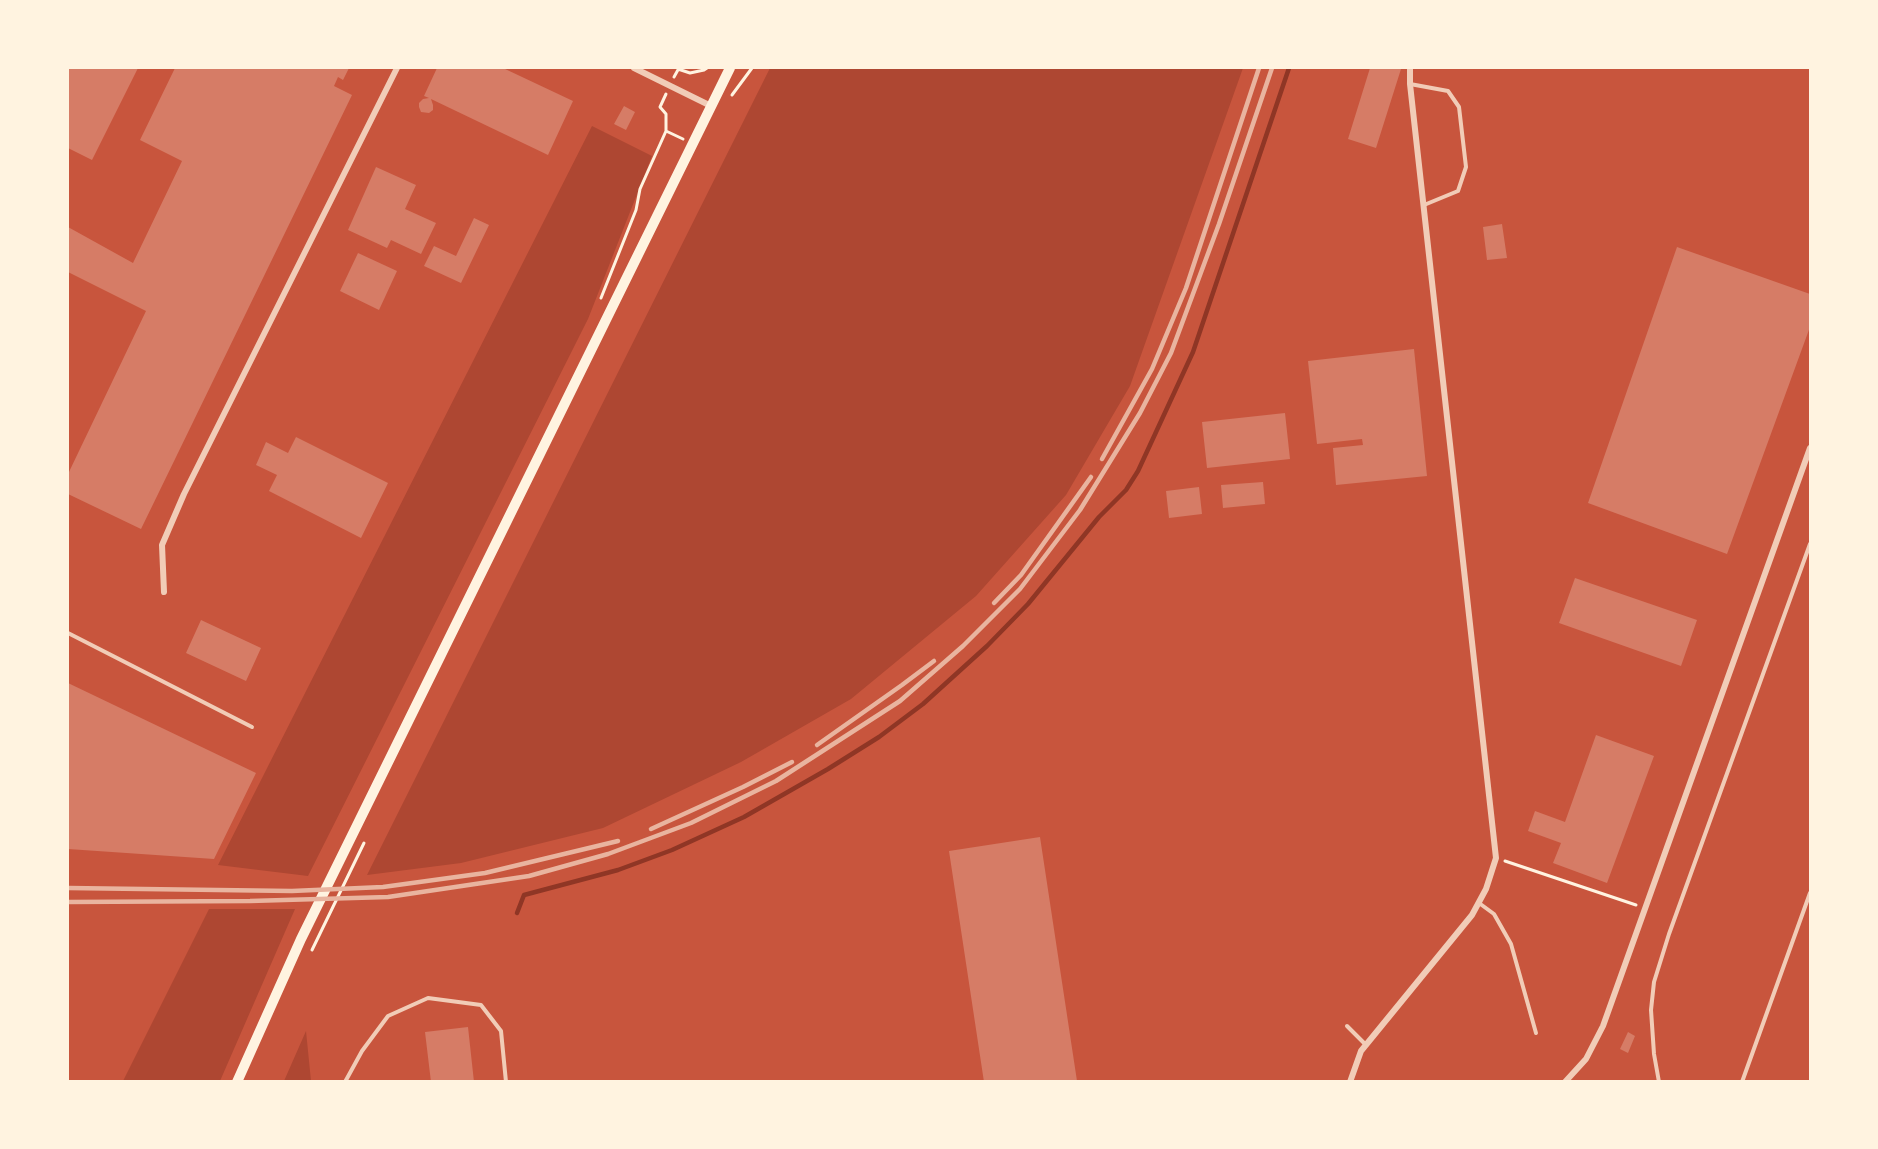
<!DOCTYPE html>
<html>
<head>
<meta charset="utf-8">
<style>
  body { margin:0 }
  #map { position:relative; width:1878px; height:1149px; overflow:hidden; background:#c8553d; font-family:Inter,sans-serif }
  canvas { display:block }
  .frame { position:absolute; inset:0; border:69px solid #fff3e0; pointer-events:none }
</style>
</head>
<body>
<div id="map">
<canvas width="1878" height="1149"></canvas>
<div class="frame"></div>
</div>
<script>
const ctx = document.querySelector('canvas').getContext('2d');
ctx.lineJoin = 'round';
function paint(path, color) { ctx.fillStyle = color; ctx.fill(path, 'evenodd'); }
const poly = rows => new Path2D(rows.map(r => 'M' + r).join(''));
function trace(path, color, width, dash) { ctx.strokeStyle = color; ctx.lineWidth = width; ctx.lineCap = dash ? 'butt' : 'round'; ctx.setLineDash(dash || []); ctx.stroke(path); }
const green = poly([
  [770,68,1243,68,1130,386,1066,495,976,596,851,699,741,762,603,828,461,863,367,875],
  [592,126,652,156,588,319,308,876,218,865],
  [209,909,295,909,220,1081,123,1081],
  [306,1031,311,1081,284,1081]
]);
const stream = poly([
  [517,913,524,895,618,870,672,850,744,817,828,769,879,737,923,704,987,646,1028,604,1099,517,1126,490,1138,471,1193,352,1289,68]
]);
const building = poly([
  [68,68,138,68,92,160,68,148],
  [175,68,349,68,343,80,338,77,334,86,352,95,141,529,68,494,68,474,146,311,68,272,68,227,133,263,182,161,140,140],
  [437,68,503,68,573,101,548,155,431,99,433,105,433,110,429,113,421,112,419,107,419,103,423,99,429,98,424,96],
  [1370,68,1401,69,1376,148,1348,139],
  [624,106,635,112,626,130,614,124],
  [376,167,416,185,405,209,436,223,421,254,391,240,387,248,348,230],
  [474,218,489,225,461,283,424,266,434,246,456,256],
  [1502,224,1507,258,1487,260,1483,227],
  [1677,247,1810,294,1810,327,1727,554,1588,503],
  [358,253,397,271,379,310,340,291],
  [1414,349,1427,476,1336,485,1333,448,1363,445,1362,439,1317,444,1308,361],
  [1285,413,1290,459,1207,468,1202,422],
  [296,437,388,483,361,538,269,491,277,475,256,465,266,442,288,453],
  [1263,482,1265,504,1223,508,1221,485],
  [1199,487,1202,514,1169,518,1166,491],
  [1575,578,1697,620,1681,666,1559,623],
  [201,620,261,648,246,681,186,653],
  [68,683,256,773,214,859,68,849],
  [1596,735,1654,756,1607,883,1553,863,1561,843,1528,831,1535,811,1565,822],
  [1040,837,1077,1081,984,1082,949,851],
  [468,1027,474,1082,431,1082,425,1032],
  [1628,1032,1635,1036,1628,1053,1620,1049]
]);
const path = poly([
  [678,69,690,73,704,70,707,68],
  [674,77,679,68],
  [732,95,752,68],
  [666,131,683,139],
  [601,298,636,210,640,189,666,131,666,114,660,107,666,94],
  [1505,861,1636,905],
  [312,950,364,843]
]);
const service = poly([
  [1410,84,1448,91,1459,107,1466,167,1458,191,1424,205],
  [68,633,252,727],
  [1479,903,1494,914,1511,944,1536,1033],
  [1347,1026,1366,1045],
  [345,1082,362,1051,388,1016,428,998,481,1005,501,1031,506,1082],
  [1659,1082,1654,1054,1651,1010,1654,982,1669,934,1810,544],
  [1742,1082,1810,893]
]);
const minor = poly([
  [634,68,711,106],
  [164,592,162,545,184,494,397,68],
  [1350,1082,1361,1051,1472,915,1486,889,1496,858,1410,84,1410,68],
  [1565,1082,1586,1059,1603,1026,1810,448]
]);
const primary = poly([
  [237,1082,301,939,730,68]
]);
const rail = poly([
  [1102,459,1152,369,1186,288,1259,68],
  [994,603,1021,575,1091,477],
  [817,745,902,685,934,661],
  [651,829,743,787,792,762],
  [68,888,292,891,383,887,485,873,618,841],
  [68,902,250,901,388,897,529,876,608,854,691,823,776,781,900,701,963,646,1020,589,1080,510,1140,413,1171,353,1219,224,1272,68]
]);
paint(green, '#ae4732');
trace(stream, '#8f3625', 4.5);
paint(building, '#d67c66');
trace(path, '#fff3e0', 3);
trace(service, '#f1ccb7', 4);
trace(minor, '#f1ccb7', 6);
trace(primary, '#fff3e0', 10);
trace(rail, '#e9b49f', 4.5);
</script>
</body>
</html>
